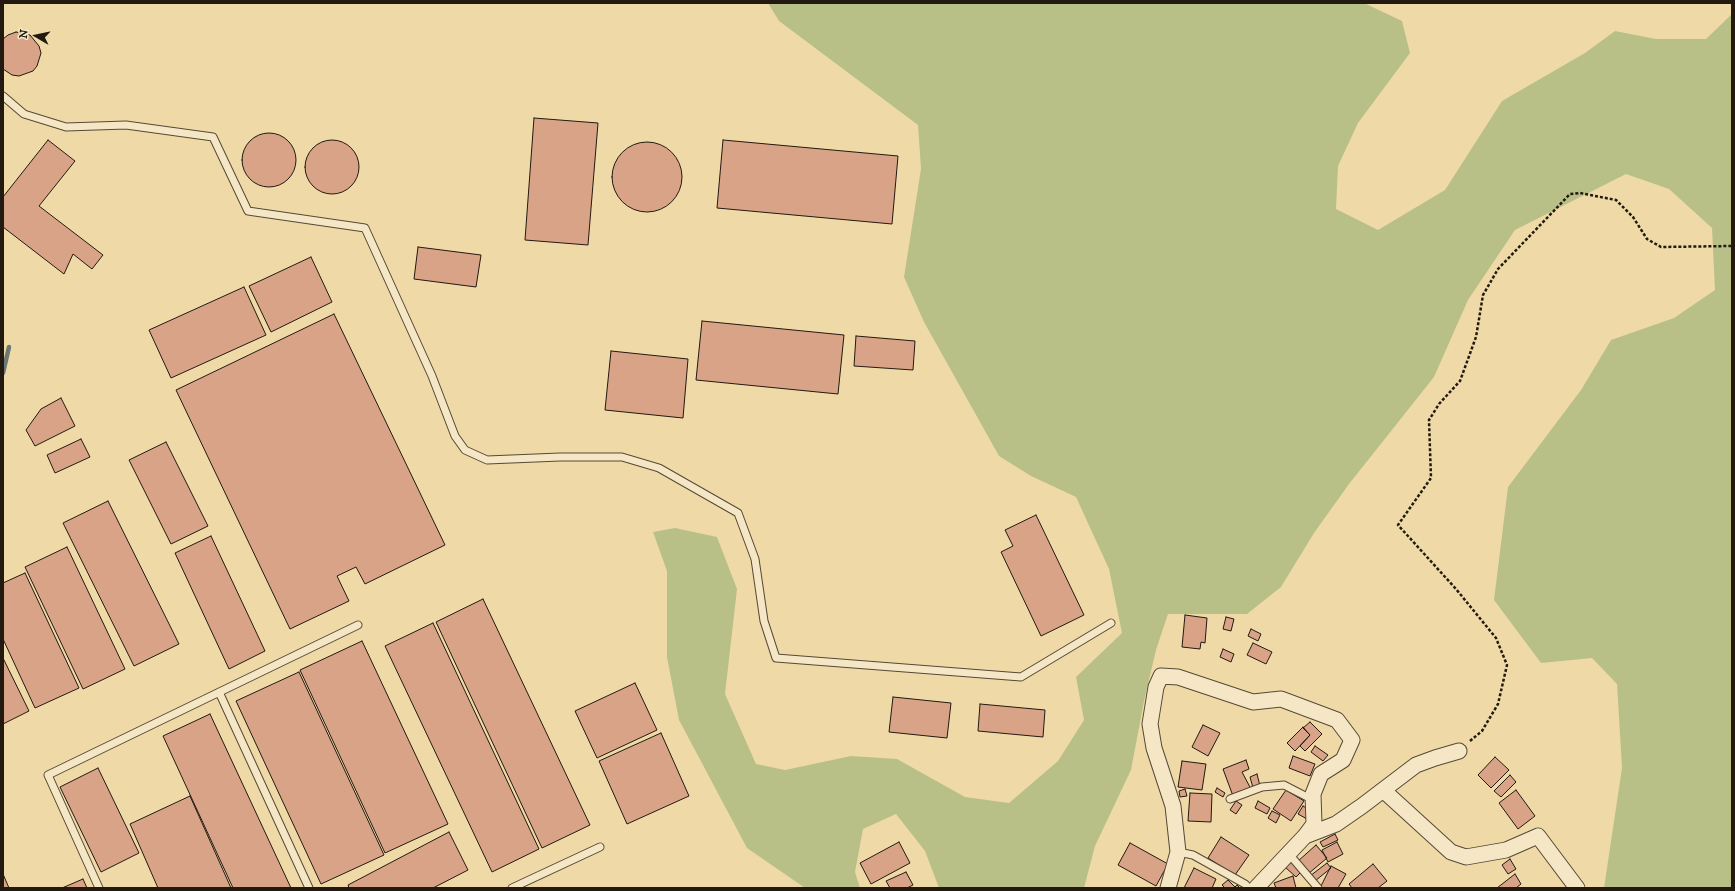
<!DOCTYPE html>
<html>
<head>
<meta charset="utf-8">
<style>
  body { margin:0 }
  #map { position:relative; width:1735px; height:891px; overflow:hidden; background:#efdaa7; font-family:"IM FELL DW Pica",serif }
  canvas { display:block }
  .frame { position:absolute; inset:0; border:4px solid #221911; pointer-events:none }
  .north { position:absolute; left:16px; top:16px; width:40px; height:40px; -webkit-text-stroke:3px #f5e7c6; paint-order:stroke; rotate:279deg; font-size:11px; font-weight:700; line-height:16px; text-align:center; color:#221911 }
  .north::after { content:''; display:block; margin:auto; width:14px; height:18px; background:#221911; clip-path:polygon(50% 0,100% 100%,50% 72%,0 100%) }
</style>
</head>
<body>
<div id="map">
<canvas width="1735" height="891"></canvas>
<div class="frame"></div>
<div class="north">N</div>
</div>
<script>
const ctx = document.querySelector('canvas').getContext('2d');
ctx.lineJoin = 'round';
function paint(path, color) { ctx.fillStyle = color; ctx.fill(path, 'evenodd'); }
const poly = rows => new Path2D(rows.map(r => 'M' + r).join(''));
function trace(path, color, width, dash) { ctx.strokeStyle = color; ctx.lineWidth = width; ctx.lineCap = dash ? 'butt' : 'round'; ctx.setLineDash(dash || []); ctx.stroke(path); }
const green = poly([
  [768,3,1364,3,1402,21,1410,53,1358,123,1338,166,1336,209,1378,230,1445,190,1502,101,1585,53,1615,31,1656,39,1706,39,1732,14,1732,888,1604,888,1622,768,1617,684,1592,658,1541,663,1494,600,1508,487,1581,390,1611,340,1674,318,1715,290,1712,228,1669,189,1626,174,1515,230,1468,300,1434,377,1349,484,1314,533,1281,587,1247,614,1168,614,1156,650,1144,701,1131,770,1095,846,1084,888,939,888,925,851,896,814,863,829,855,872,860,888,805,888,747,848,679,720,667,657,667,571,653,532,675,528,717,537,737,589,725,694,756,764,785,770,851,756,897,759,965,797,1009,803,1058,761,1084,720,1076,677,1122,633,1109,569,1076,497,1031,476,999,456,924,322,904,277,921,169,918,125,779,21]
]);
const stream = poly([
  [3,373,9,347]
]);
const building = poly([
  [16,32,30,35,39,46,41,53,37,66,33,71,19,76,12,75,3,69,3,39,8,35,16,32],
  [534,118,598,123,588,245,525,240,534,118],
  '242 160a27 27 0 1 1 54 0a27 27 0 1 1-54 0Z',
  [48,140,75,161,39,206,103,255,92,269,73,254,64,274,3,227,3,197,48,140],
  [723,140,898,156,892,224,717,208,723,140],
  '305 167a27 27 0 1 1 54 0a27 27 0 1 1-54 0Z',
  '612 177a35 35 0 1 1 70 0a35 35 0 1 1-70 0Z',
  [418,247,481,255,476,287,414,279,418,247],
  [311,257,332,302,271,332,249,286,311,257],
  [244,287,266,335,171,378,149,330,244,287],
  [334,314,445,545,365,584,356,567,337,576,349,601,290,629,176,390,334,314],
  [702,321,844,335,838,394,696,380,702,321],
  [856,336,915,341,913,370,854,366,856,336],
  [611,351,688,359,683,418,605,410,611,351],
  [61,398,75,426,35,446,26,430,41,409,61,398],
  [81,439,90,457,55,473,47,455,81,439],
  [166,442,208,526,171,544,129,460,166,442],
  [108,501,179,644,134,666,63,523,108,501],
  [1036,515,1084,615,1041,636,1001,552,1013,546,1005,530,1036,515],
  [211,536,265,651,229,669,175,553,211,536],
  [67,547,125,669,83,689,25,567,67,547],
  [25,573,79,688,35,708,3,639,3,583,25,573],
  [483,599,590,825,542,848,436,622,483,599],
  [1185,615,1207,618,1205,643,1201,642,1200,649,1182,647,1185,615],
  [1226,617,1234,619,1231,631,1223,629,1226,617],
  [433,623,539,849,492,872,385,646,433,623],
  [1251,629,1261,634,1258,641,1248,636,1251,629],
  [362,641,448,824,385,853,300,670,362,641],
  [1253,643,1272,652,1266,664,1247,655,1253,643],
  [1223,649,1234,654,1231,662,1220,657,1223,649],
  [3,658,29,711,3,724,3,658],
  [299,672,384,855,321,884,236,701,299,672],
  [635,683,657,730,597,758,575,711,635,683],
  [893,697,951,703,947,738,889,732,893,697],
  [980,704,1045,710,1043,737,978,731,980,704],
  [210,714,291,888,233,888,163,736,210,714],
  [1310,722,1322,734,1305,751,1300,746,1310,735,1303,728,1310,722],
  [1203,725,1220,733,1208,756,1192,747,1203,725],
  [1303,727,1310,735,1295,751,1287,743,1303,727],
  [661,733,689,796,627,824,599,761,661,733],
  [1315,746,1328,755,1323,761,1311,752,1315,746],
  [1293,756,1315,764,1310,776,1289,768,1293,756],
  [1495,757,1509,770,1491,788,1478,775,1495,757],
  [1246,760,1249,769,1242,772,1251,789,1233,796,1223,769,1246,760],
  [1182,761,1206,764,1202,790,1178,787,1182,761],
  [98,768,139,853,101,872,60,787,98,768],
  [1257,774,1260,786,1253,788,1250,777,1257,774],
  [1510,775,1516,782,1501,797,1494,791,1510,775],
  [1217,788,1225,793,1223,797,1215,792,1217,788],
  [1185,789,1187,796,1180,797,1179,791,1185,789],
  [1286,790,1304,801,1291,821,1273,809,1286,790],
  [1516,790,1535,816,1518,829,1499,803,1516,790],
  [1190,793,1212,794,1211,822,1188,821,1190,793],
  [190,796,231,888,158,888,130,824,190,796],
  [1236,801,1242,805,1236,814,1230,810,1236,801],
  [1258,801,1270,808,1267,814,1255,808,1258,801],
  [1303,806,1311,811,1307,819,1298,814,1303,806],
  [1272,811,1280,815,1276,823,1268,818,1272,811],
  [449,832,468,870,433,888,349,888,348,885,449,832],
  [1335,834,1338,840,1323,847,1320,842,1335,834],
  [1221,837,1249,855,1235,875,1208,858,1221,837],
  [899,842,910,863,871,884,860,863,899,842],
  [1337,842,1343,854,1328,862,1322,850,1337,842],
  [1130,843,1168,864,1156,886,1118,865,1130,843],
  [1316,845,1327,858,1308,874,1297,862,1316,845],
  [1510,859,1516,869,1508,874,1502,865,1510,859],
  [1290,861,1302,871,1296,877,1285,867,1290,861],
  [1327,863,1331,868,1315,881,1310,876,1327,863],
  [1373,864,1387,881,1378,888,1352,888,1349,884,1373,864],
  [1331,866,1346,874,1338,888,1320,888,1331,866],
  [1194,868,1216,879,1212,888,1184,888,1194,868],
  [906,872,913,885,907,888,890,888,886,881,906,872],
  [3,874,9,888,3,888,3,874],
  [1515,874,1521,884,1516,888,1497,888,1515,874],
  [1293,876,1296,888,1276,888,1274,883,1293,876],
  [83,879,87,888,62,888,83,879],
  [1228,880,1235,887,1237,885,1240,888,1225,888,1222,885,1228,880]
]);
const path = poly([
  [1470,741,1482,731,1498,704,1507,665,1496,638,1456,589,1398,525,1431,478,1429,420,1439,404,1460,381,1476,337,1483,295,1498,269,1570,194,1580,193,1616,200,1633,217,1647,239,1661,247,1732,246]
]);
const service = poly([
  [3,96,24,114,66,127,126,125,213,137,248,211,365,228,432,376,455,436,465,450,487,460,560,457,622,457,659,468,738,513,755,559,764,621,776,658,1021,677,1111,623],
  [219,692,309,888],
  [1230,799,1262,787,1284,785,1313,800],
  [1178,852,1193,855,1245,884,1249,888],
  [1289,854,1318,888],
  [99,888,48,775,358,625],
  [512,888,600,847]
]);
const minor = poly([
  [1383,790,1451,852,1466,857,1506,850,1538,836,1577,888],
  [1168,888,1178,852,1173,806,1154,748,1150,724,1156,687,1161,676,1178,677,1253,702,1281,699,1337,720,1352,740,1343,760,1321,774,1313,794,1314,824,1305,836],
  [1256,888,1305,836,1336,824,1362,806,1416,765,1435,758,1459,751]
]);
paint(green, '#b9c087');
trace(stream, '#6b7970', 4.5);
paint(building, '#d9a387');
trace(building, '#221911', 1);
trace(service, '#554936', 9);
trace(minor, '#554936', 17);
trace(path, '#221911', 2.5, [3, 2]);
trace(service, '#f5e7c6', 7);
trace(minor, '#f5e7c6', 15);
</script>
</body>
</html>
